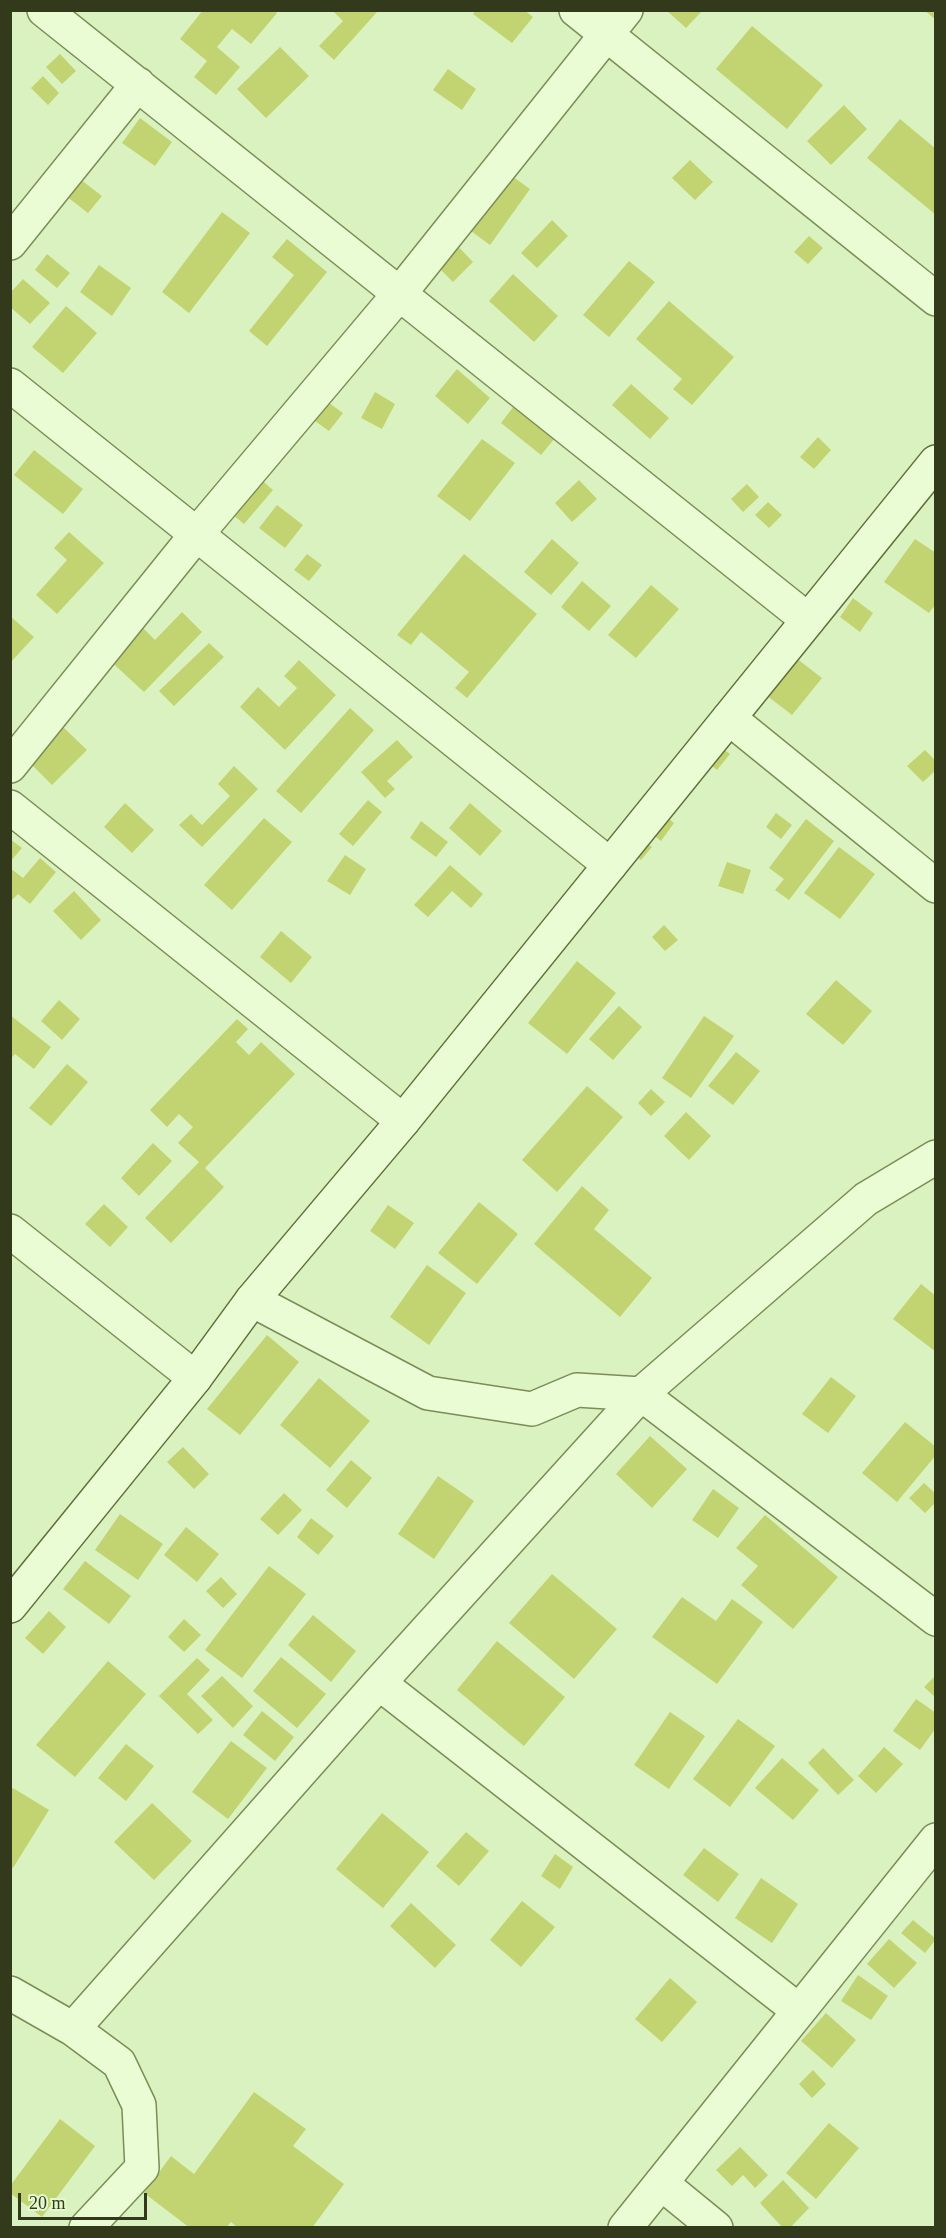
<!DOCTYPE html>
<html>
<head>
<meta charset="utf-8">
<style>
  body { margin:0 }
  #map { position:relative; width:946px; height:2238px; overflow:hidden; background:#daf2bf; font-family:Georgia,serif }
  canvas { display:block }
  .frame { position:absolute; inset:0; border:12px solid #333a1b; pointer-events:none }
  .scale { position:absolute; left:18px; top:2193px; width:129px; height:27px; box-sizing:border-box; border:3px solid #333a1b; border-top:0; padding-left:8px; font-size:18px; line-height:21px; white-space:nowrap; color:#333a1b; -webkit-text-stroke:4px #e5f9cf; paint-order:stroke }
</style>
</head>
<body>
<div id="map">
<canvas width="946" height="2238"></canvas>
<div class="frame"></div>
<div class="scale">20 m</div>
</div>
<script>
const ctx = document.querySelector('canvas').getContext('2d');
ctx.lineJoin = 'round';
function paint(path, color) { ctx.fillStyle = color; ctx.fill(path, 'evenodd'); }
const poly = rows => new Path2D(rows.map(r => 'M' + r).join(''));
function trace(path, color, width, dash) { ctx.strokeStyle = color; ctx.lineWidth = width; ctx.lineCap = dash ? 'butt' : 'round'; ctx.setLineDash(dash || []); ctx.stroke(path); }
const building = poly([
  [203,10,274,10,277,13,251,44,232,29,217,47,240,67,216,95,194,77,207,61,180,39],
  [332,10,375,10,377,12,334,60,319,46,343,21],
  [476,10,524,10,533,17,512,43,473,14],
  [666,10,703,10,686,28],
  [924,10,936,10,936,20],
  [752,26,823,85,787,129,716,69],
  [280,47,309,76,266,118,237,89],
  [60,54,76,71,62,84,46,67],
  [448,69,476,89,462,110,433,90],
  [43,76,59,93,48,105,31,88],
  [844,105,867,129,831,165,807,141],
  [140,118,172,142,155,166,122,143],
  [900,119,936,149,936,215,867,158],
  [690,160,713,182,695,200,672,178],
  [505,171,530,189,490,245,464,226],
  [80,179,102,196,88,213,66,196],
  [222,212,250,233,189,313,162,292],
  [552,220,568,236,537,268,521,253],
  [809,236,823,248,808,264,794,252],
  [287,239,327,272,267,346,249,331,294,275,272,257],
  [452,240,473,262,453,282,431,260],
  [47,254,70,273,57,288,35,270],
  [629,261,655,282,609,337,583,315],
  [99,265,131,288,112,316,80,292],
  [513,274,558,316,534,342,489,301],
  [23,279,50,303,30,324,10,307,10,293],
  [669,301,734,357,692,405,673,389,682,379,636,339],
  [66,306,97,333,63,373,32,347],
  [457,369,490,398,468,424,435,396],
  [631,384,669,418,650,439,612,405],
  [375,392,395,404,382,429,361,418],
  [322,398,343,413,329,431,308,416],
  [514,406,555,438,541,455,501,423],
  [818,437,831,450,814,469,800,457],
  [482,439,515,463,470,521,437,496],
  [34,450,83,489,63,514,14,475],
  [256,475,273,490,244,524,227,510],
  [579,480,597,499,572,522,555,503],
  [747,484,759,497,743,512,731,499],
  [768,502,782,515,769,528,755,515],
  [277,505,303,525,285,548,259,528],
  [69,532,104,563,57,614,36,595,67,560,54,548],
  [552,539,579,563,551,595,524,572],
  [915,539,936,553,936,604,929,613,884,582],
  [307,554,322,565,309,581,294,570],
  [464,554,537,614,467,698,455,688,469,672,421,632,411,645,397,635],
  [582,581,611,606,589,631,561,607],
  [651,585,679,609,636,658,608,635],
  [853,598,873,613,860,632,840,617],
  [182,612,202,632,144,692,106,657,138,623,155,640],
  [10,616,34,637,10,663],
  [209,643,224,657,174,706,159,691],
  [796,658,822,678,792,715,766,695],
  [299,660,336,695,285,750,240,707,258,687,279,707,297,688,284,676],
  [350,708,374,730,301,813,276,791],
  [61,725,87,750,52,785,27,760],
  [397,740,413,757,387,781,395,789,385,798,361,772],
  [718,745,730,754,717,770,705,760],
  [925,750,936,761,936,770,923,782,907,766],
  [234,766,258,789,202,847,179,825,191,814,202,825,230,796,218,784],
  [368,800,382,812,353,846,339,834],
  [125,803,154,830,132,853,104,827],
  [470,803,502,831,480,856,449,828],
  [659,811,674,823,661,841,646,829],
  [776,813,792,825,781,839,766,827],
  [264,818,292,842,232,910,204,885],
  [806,819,834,841,789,900,775,890,784,879,769,868],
  [421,821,448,842,436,857,410,838],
  [639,837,652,847,641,860,628,849],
  [10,839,22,848,10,862],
  [839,847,875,874,840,919,804,893],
  [345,855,366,869,350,895,327,881],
  [40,858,56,872,30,904,18,894,10,902,10,868,23,878],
  [727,862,751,870,743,894,718,886],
  [450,865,483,894,471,908,452,891,428,917,414,905],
  [74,891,101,920,81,940,53,911],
  [664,925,678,940,665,951,652,937],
  [281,931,312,957,291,983,260,957],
  [577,961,616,993,567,1054,528,1023],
  [836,980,872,1011,843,1045,806,1014],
  [59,1000,80,1019,62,1040,41,1021],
  [619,1006,642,1027,613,1060,589,1039],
  [10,1015,51,1047,34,1069,15,1054,10,1059],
  [704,1016,734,1036,691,1098,662,1078],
  [237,1019,248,1029,236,1042,249,1055,261,1042,295,1074,205,1168,224,1187,171,1243,145,1218,199,1162,178,1143,193,1127,179,1114,167,1127,150,1110],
  [736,1052,760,1071,733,1105,708,1086],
  [67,1064,88,1082,51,1126,29,1108],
  [587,1086,623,1117,557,1192,522,1160],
  [651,1089,665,1102,651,1116,638,1103],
  [686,1112,711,1136,689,1160,664,1136],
  [153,1143,172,1161,139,1196,121,1178],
  [582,1186,609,1210,594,1229,652,1278,620,1317,534,1244],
  [479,1202,518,1234,477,1284,438,1253],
  [104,1204,128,1227,110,1247,85,1224],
  [388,1205,414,1223,395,1249,370,1231],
  [427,1265,466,1293,429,1345,390,1317],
  [921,1284,936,1296,936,1352,893,1319],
  [267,1335,299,1362,240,1435,207,1409],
  [831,1377,856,1396,828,1433,802,1414],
  [319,1378,370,1421,330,1468,280,1425],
  [905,1422,936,1447,936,1455,897,1502,862,1473],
  [650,1436,687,1469,652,1508,616,1474],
  [183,1447,209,1474,194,1489,167,1462],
  [351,1460,372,1478,347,1508,326,1490],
  [438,1476,474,1501,434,1559,398,1534],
  [924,1483,936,1494,936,1502,925,1513,909,1498],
  [713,1489,739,1508,718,1538,692,1520],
  [284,1493,302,1510,278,1535,260,1519],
  [120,1514,163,1544,138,1580,95,1550],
  [765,1515,838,1577,793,1629,741,1585,758,1566,736,1548],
  [311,1518,334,1536,318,1555,297,1537],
  [186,1527,219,1554,197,1582,164,1555],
  [85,1561,131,1596,109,1624,63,1589],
  [269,1566,306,1594,242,1678,205,1650],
  [552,1574,617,1629,574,1679,509,1623],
  [221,1577,237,1594,223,1608,206,1591],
  [682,1597,716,1621,732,1599,763,1622,717,1684,652,1637],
  [49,1611,66,1627,43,1654,25,1638],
  [313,1615,356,1651,331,1682,288,1645],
  [184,1619,201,1635,184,1652,168,1637],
  [497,1641,565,1697,524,1746,457,1690],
  [281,1657,326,1694,297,1728,253,1691],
  [197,1658,210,1670,187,1694,213,1720,198,1734,159,1696],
  [108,1661,146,1694,75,1777,36,1745],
  [936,1675,936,1698,924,1687],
  [222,1676,253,1706,233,1728,201,1696],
  [916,1699,936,1713,936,1728,920,1750,893,1731],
  [262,1711,294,1737,275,1761,243,1735],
  [670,1712,705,1736,669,1789,634,1765],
  [738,1719,775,1746,730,1807,693,1779],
  [231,1741,267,1768,228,1819,192,1792],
  [126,1744,154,1766,126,1801,98,1778],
  [884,1747,903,1764,876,1793,858,1776],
  [823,1748,854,1780,838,1795,808,1763],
  [782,1758,819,1790,793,1820,755,1788],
  [13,1788,49,1810,13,1868,10,1866,10,1792],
  [152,1803,192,1841,154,1880,114,1842],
  [382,1813,429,1852,383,1908,336,1869],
  [466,1832,489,1851,459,1886,436,1866],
  [704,1848,739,1874,718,1902,683,1875],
  [555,1854,573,1867,560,1889,541,1876],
  [761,1878,798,1904,772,1943,735,1918],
  [522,1901,555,1927,521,1967,490,1940],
  [411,1903,456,1945,435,1968,390,1926],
  [913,1920,936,1939,925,1953,901,1933],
  [889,1939,917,1963,894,1988,867,1964],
  [858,1975,888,1996,871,2020,841,2001],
  [670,1978,697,2002,662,2042,635,2019],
  [826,2013,856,2040,832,2068,801,2041],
  [813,2070,826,2084,812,2098,799,2084],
  [254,2092,306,2129,293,2146,344,2184,312,2228,238,2228,231,2222,226,2228,190,2228,144,2193,171,2156,194,2174],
  [60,2119,95,2146,42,2217,10,2193,10,2186],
  [829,2123,859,2148,816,2199,786,2173],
  [740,2147,768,2175,755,2188,743,2175,732,2186,716,2170],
  [783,2180,809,2208,790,2228,783,2228,760,2203]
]);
const minor = poly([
  [44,10,808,620],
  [576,10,936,299],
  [10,243,138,84],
  [10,385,610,865],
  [729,718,936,886],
  [10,766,196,535,400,293,626,10],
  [10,807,403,1121],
  [10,1231,195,1378],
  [252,1300,428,1393,532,1409,577,1390,641,1394,936,1619],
  [379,1683,798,2010],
  [10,1993,73,2029,119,2063,139,2105,142,2168,86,2228],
  [73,2029,379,1683,641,1394,866,1199,936,1157],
  [661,2183,716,2228],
  [625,2228,936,1840]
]);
const secondary = poly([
  [10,1606,195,1378,252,1300,403,1121,936,462]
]);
paint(building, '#c2d471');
trace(minor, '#7c8c56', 36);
trace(secondary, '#606e39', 36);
trace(minor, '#e9fcd3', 33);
trace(secondary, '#e9fcd3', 33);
</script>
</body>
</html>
